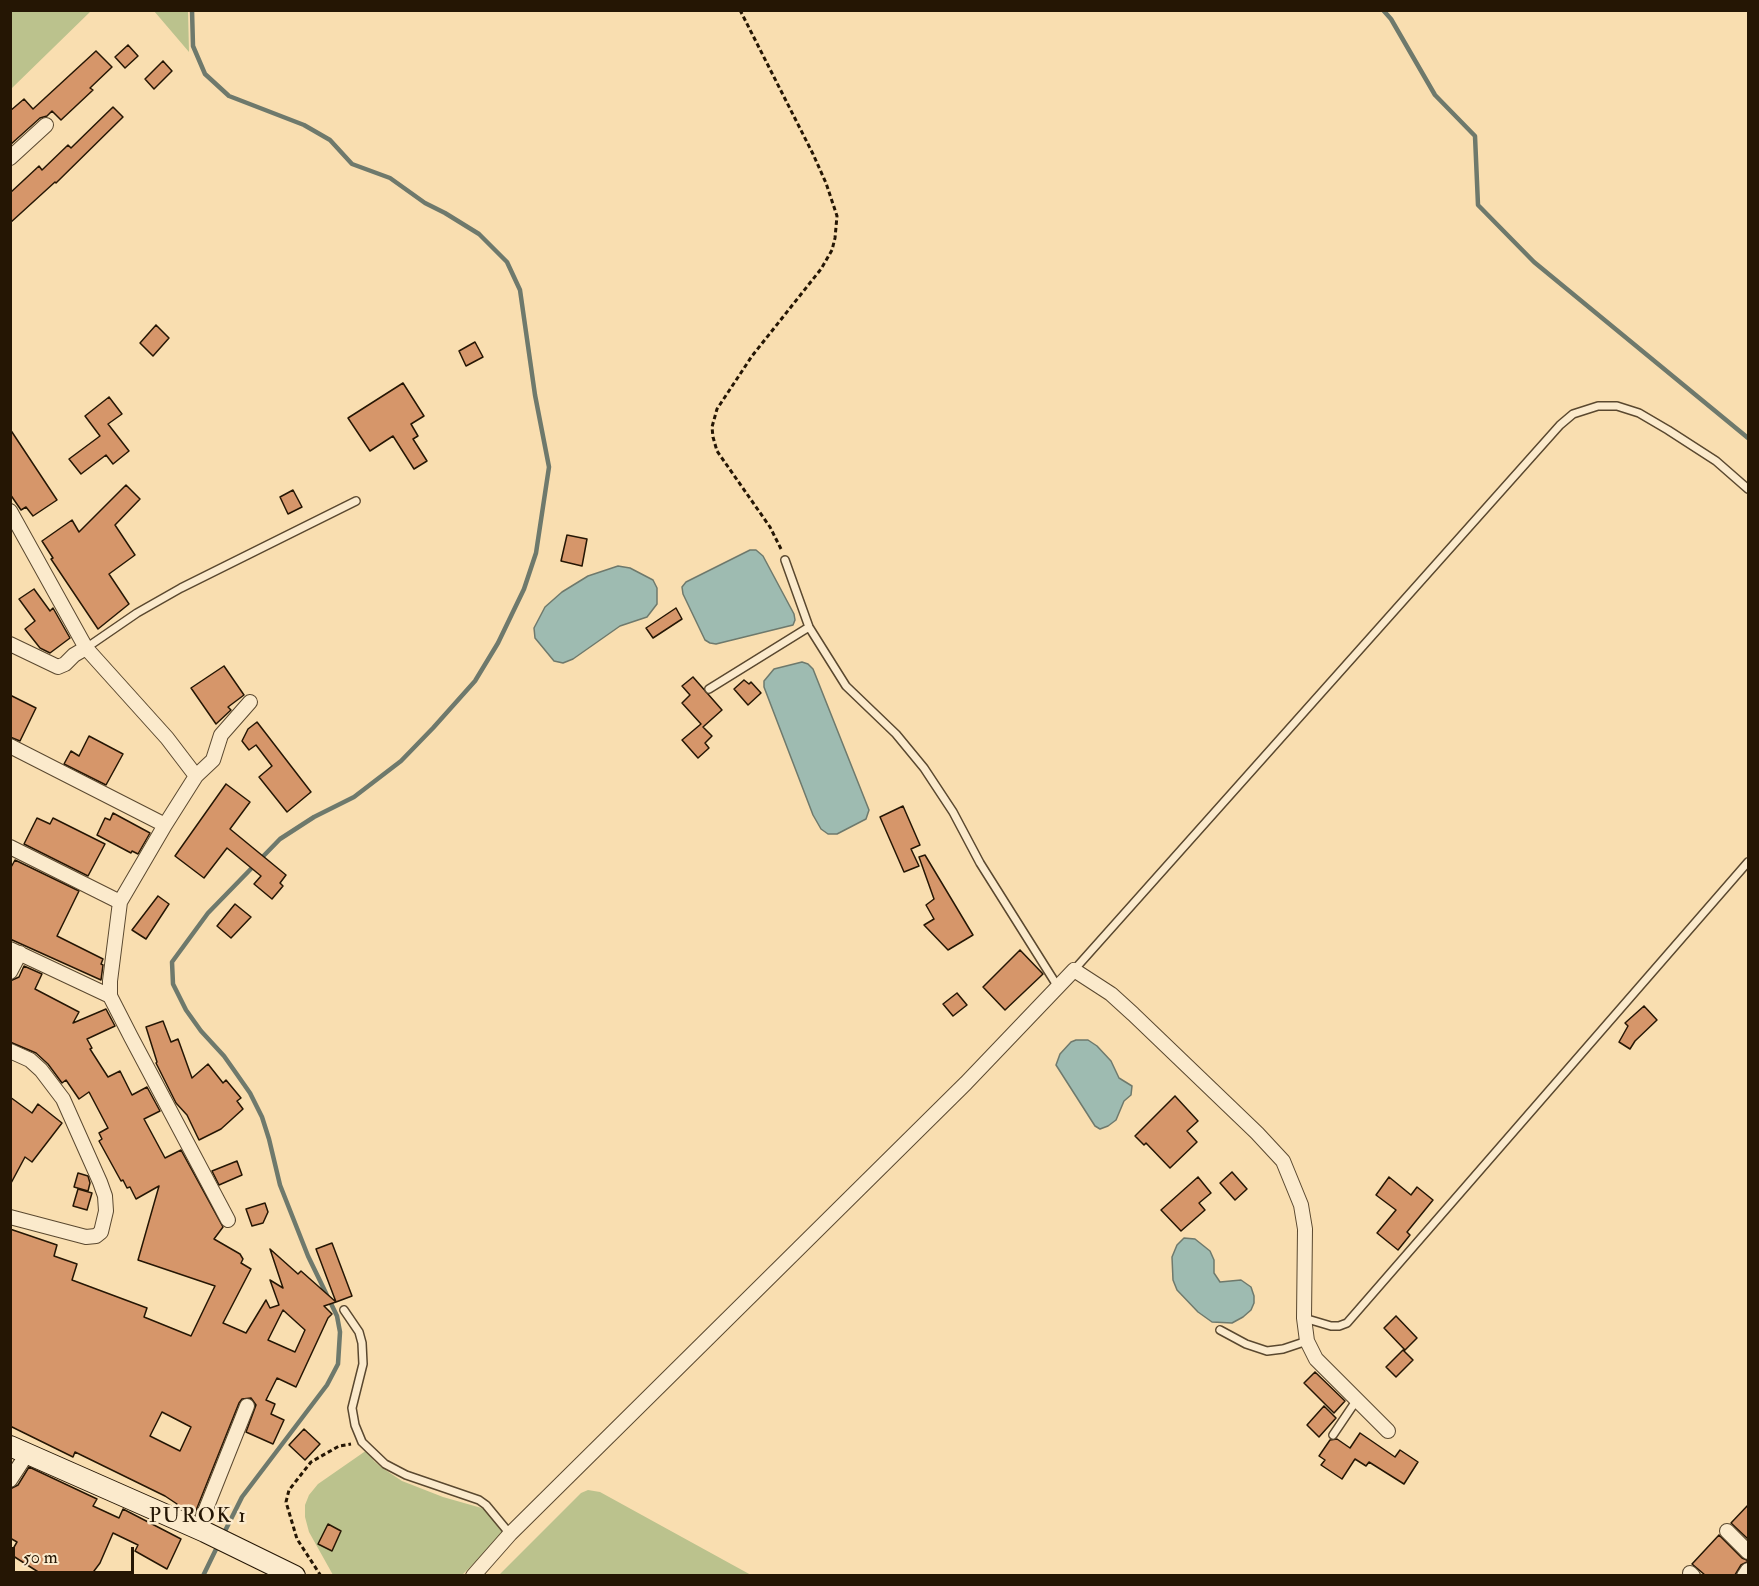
<!DOCTYPE html>
<html>
<head>
<meta charset="utf-8">
<style>
  body { margin:0 }
  #map { position:relative; width:1759px; height:1586px; overflow:hidden; background:#f9deb0; font-family:"IM FELL Double Pica",serif }
  canvas { display:block }
  .frame { position:absolute; inset:0; border:12px solid #251604; pointer-events:none }
  .scale { position:absolute; left:12px; top:1547px; width:122px; height:27px; box-sizing:border-box; border:3px solid #251604; border-top:0; padding-left:8px; font-size:18px; line-height:21px; white-space:nowrap; color:#251604; -webkit-text-stroke:4px #fbeacc; paint-order:stroke }
</style>
</head>
<body>
<div id="map">
<canvas width="1759" height="1586"></canvas>
<div class="frame"></div>
<div class="scale">50 m</div>
</div>
<script>
const ctx = document.querySelector('canvas').getContext('2d');
ctx.lineJoin = 'round';
function paint(path, color) { ctx.fillStyle = color; ctx.fill(path, 'evenodd'); }
const poly = rows => new Path2D(rows.map(r => 'M' + r).join(''));
function trace(path, color, width, dash) { ctx.strokeStyle = color; ctx.lineWidth = width; ctx.lineCap = dash ? 'butt' : 'round'; ctx.setLineDash(dash || []); ctx.stroke(path); }
function label(font, color, halo, rows, align = 'center') {
  ctx.font = font + ' "IM FELL Double Pica",serif'; ctx.lineWidth = 5; ctx.setLineDash([]); ctx.textBaseline = 'middle'; ctx.strokeStyle = halo; ctx.fillStyle = color; for (const [text, x, y, turn = 0] of rows) {
    ctx.save(); ctx.translate(x, y); ctx.rotate((+turn || 0) * Math.PI / 180); ctx.textAlign = isNaN(turn) ? turn : align; if (halo) ctx.strokeText(text, 0, 0); ctx.fillText(text, 0, 0); ctx.restore();
  }
}
const green = poly([
  [11,10,91,10,91,11,11,89],
  [154,11,188,11,189,52],
  [367,1450,374,1461,381,1467,402,1481,443,1497,485,1509,502,1529,503,1535,462,1575,333,1575,309,1532,305,1517,305,1505,309,1495,318,1484],
  [588,1490,600,1492,751,1575,499,1575,581,1493]
]);
const water = poly([
  [750,550,756,550,763,556,794,614,795,620,793,625,716,644,710,643,705,640,683,594,682,587,686,582,750,550],
  [618,566,630,568,653,580,657,588,657,604,647,617,620,626,573,659,563,663,554,661,535,638,534,628,545,607,562,592,588,576,618,566],
  [802,662,808,664,813,669,869,810,866,819,837,834,828,834,821,829,813,815,764,687,764,681,774,669,802,662],
  [1076,1040,1088,1040,1097,1046,1111,1061,1119,1078,1132,1086,1131,1095,1124,1101,1116,1120,1108,1126,1100,1129,1095,1126,1056,1065,1060,1054,1071,1042,1076,1040],
  [1184,1238,1195,1239,1210,1251,1214,1260,1214,1273,1220,1282,1241,1280,1251,1287,1254,1296,1254,1303,1251,1310,1243,1317,1232,1323,1212,1322,1198,1312,1177,1290,1173,1280,1172,1257,1177,1245,1184,1238]
]);
const stream = poly([
  [192,10,193,46,205,74,229,96,304,125,330,140,352,164,390,178,425,203,445,213,479,234,507,262,520,290,535,395,549,467,536,553,524,589,498,643,475,681,433,728,401,761,354,797,314,817,280,839,208,913,172,962,173,984,186,1010,201,1031,224,1056,236,1073,250,1093,262,1117,269,1139,280,1185,308,1256,337,1316,340,1332,338,1364,327,1385,242,1497,223,1535],
  [1383,10,1391,19,1435,95,1475,136,1478,205,1534,262,1748,438],
  [203,1576,219,1543]
]);
const building = poly([
  [128,45,138,56,125,68,115,57,128,45],
  [96,51,112,67,90,88,93,90,61,120,52,111,47,116,40,118,10,145,10,111,24,99,33,109,96,51],
  [163,61,172,71,154,89,145,79,163,61],
  [113,107,123,117,56,183,55,182,10,223,10,193,39,166,42,170,68,145,71,148,113,107],
  [156,325,169,338,153,356,140,343,156,325],
  [475,342,483,357,466,366,459,351,475,342],
  [403,383,424,416,411,424,418,436,413,439,427,461,414,469,393,436,370,451,348,418,403,383],
  [109,397,122,414,108,424,129,451,113,464,106,455,81,474,69,459,100,436,85,416,109,397],
  [10,429,57,500,33,516,26,507,21,510,10,494,10,429],
  [126,485,140,499,115,525,135,555,109,574,129,604,98,629,51,559,53,558,42,541,72,520,79,532,126,485],
  [293,490,302,507,288,514,280,497,293,490],
  [567,535,587,539,582,566,561,561,567,535],
  [34,589,50,611,53,608,70,638,50,653,40,648,25,629,35,621,19,599,34,589],
  [676,608,682,619,653,638,646,628,676,608],
  [224,666,244,695,228,707,231,710,216,724,191,688,224,666],
  [693,677,722,710,703,727,712,736,705,743,709,748,698,758,682,740,701,724,682,703,690,695,682,686,693,677],
  [744,680,749,684,751,682,761,693,748,705,734,689,744,680],
  [10,695,36,708,20,741,10,737,10,695],
  [257,722,311,792,287,812,259,777,272,766,256,745,249,750,242,741,248,729,257,722],
  [89,736,123,754,106,785,64,764,71,751,79,756,89,736],
  [226,784,250,802,230,829,286,875,280,883,283,886,272,899,254,884,261,876,227,848,204,878,175,856,226,784],
  [903,806,920,845,911,849,919,866,904,872,880,817,903,806],
  [113,813,150,833,138,854,132,851,131,853,97,835,105,818,110,820,113,813],
  [37,818,50,824,53,818,105,844,88,876,24,844,37,818],
  [925,855,973,935,948,950,924,925,934,919,926,905,934,899,919,857,925,855],
  [15,860,79,891,57,936,103,959,101,964,103,965,101,980,10,939,10,869,15,860],
  [158,896,169,904,146,939,132,930,158,896],
  [235,904,251,917,231,938,217,926,235,904],
  [1020,950,1043,974,1005,1010,983,987,1020,950],
  [24,966,42,974,35,989,79,1012,73,1023,106,1009,115,1026,87,1039,92,1048,90,1049,108,1077,120,1071,132,1095,147,1087,160,1111,144,1119,165,1158,181,1150,223,1227,214,1239,240,1254,243,1259,241,1263,251,1269,223,1323,246,1333,266,1300,270,1308,279,1305,270,1280,283,1288,270,1249,298,1274,301,1271,336,1302,324,1306,332,1314,328,1318,296,1387,277,1378,266,1400,275,1404,271,1414,284,1420,273,1444,246,1432,256,1405,251,1398,242,1399,239,1403,195,1513,176,1506,177,1504,165,1496,75,1452,73,1457,10,1426,10,1229,57,1245,54,1256,77,1264,72,1280,147,1308,144,1317,191,1336,215,1286,138,1260,159,1186,136,1199,130,1187,127,1188,123,1180,121,1181,99,1141,102,1139,99,1133,108,1128,89,1092,79,1099,66,1080,62,1083,48,1064,36,1053,10,1042,10,981,19,977,24,966],
  [283,1310,305,1330,295,1352,268,1340,283,1310],
  [162,1412,191,1427,180,1451,150,1436,162,1412],
  [957,993,967,1005,953,1016,943,1004,957,993],
  [1644,1006,1657,1020,1635,1041,1630,1049,1619,1042,1628,1026,1625,1023,1644,1006],
  [163,1021,171,1042,178,1039,192,1078,208,1064,223,1083,226,1080,241,1098,237,1101,243,1109,221,1129,199,1140,187,1115,176,1103,156,1063,157,1062,146,1027,163,1021],
  [1175,1096,1198,1121,1187,1131,1197,1142,1170,1168,1146,1143,1144,1145,1135,1136,1175,1096],
  [10,1097,32,1113,38,1104,62,1123,32,1162,25,1157,10,1185,10,1097],
  [237,1161,242,1175,219,1185,212,1171,237,1161],
  [1232,1172,1247,1189,1235,1200,1220,1183,1232,1172],
  [78,1173,88,1176,90,1183,88,1191,74,1187,78,1173],
  [1198,1177,1211,1193,1199,1203,1205,1210,1181,1231,1161,1210,1198,1177],
  [1389,1177,1411,1195,1417,1187,1433,1200,1407,1232,1410,1235,1398,1250,1377,1233,1396,1210,1376,1195,1389,1177],
  [78,1189,92,1193,87,1210,73,1206,78,1189],
  [265,1203,268,1212,263,1223,252,1226,246,1209,265,1203],
  [332,1243,352,1296,336,1302,316,1249,332,1243],
  [1396,1316,1417,1338,1405,1350,1384,1328,1396,1316],
  [1403,1350,1413,1360,1396,1377,1386,1367,1403,1350],
  [1315,1372,1345,1401,1334,1413,1304,1383,1315,1372],
  [1324,1406,1336,1418,1319,1437,1307,1425,1324,1406],
  [304,1429,320,1444,305,1460,289,1445,304,1429],
  [1360,1433,1395,1457,1400,1450,1418,1462,1404,1484,1369,1462,1366,1466,1355,1459,1342,1479,1321,1465,1325,1460,1319,1456,1330,1440,1337,1439,1350,1448,1360,1433],
  [29,1467,97,1499,93,1506,119,1518,123,1509,181,1539,167,1569,135,1551,138,1545,113,1533,100,1563,91,1575,43,1575,10,1554,17,1542,10,1538,10,1489,18,1485,29,1467],
  [1749,1504,1749,1540,1731,1523,1749,1504],
  [328,1524,341,1531,332,1551,318,1544,328,1524],
  [1719,1535,1742,1558,1749,1561,1741,1565,1735,1575,1705,1575,1692,1564,1719,1535]
]);
const path = poly([
  [740,10,813,154,826,183,837,216,835,238,832,250,821,269,752,356,717,409,712,427,713,437,717,451,770,527,781,549],
  [321,1576,297,1539,286,1502,289,1490,311,1462,339,1446,351,1444]
]);
const lane = poly([
  [785,560,809,627,846,686,896,734,924,768,953,812,980,863,1058,987],
  [86,648,137,613,181,588,356,501],
  [709,689,809,627],
  [1074,970,1560,425,1573,414,1598,406,1617,406,1639,413,1668,430,1716,461,1748,489],
  [344,1310,359,1332,362,1343,363,1364,352,1408,355,1425,362,1442,385,1464,406,1475,479,1500,486,1505,510,1534],
  [1304,1318,1331,1326,1339,1326,1347,1323,1748,862],
  [1220,1330,1246,1344,1267,1351,1283,1349,1307,1341],
  [1333,1435,1356,1401]
]);
const street = poly([
  [10,158,46,125],
  [10,511,86,648,167,738,196,776],
  [10,644,58,667,65,664,74,655,86,648],
  [10,746,165,825],
  [10,847,120,902],
  [10,949,110,996],
  [10,972,20,953],
  [10,1051,30,1060,41,1070,63,1099,100,1182,105,1196,106,1211,101,1232,96,1236,86,1237,10,1217],
  [228,1220,131,1037,110,996,110,981,120,902,165,825,196,776,213,760,221,735,250,702],
  [10,1480,27,1454],
  [198,1529,247,1406],
  [1727,1531,1748,1552],
  [1690,1573,1693,1576],
  [473,1576,510,1534,966,1083,1074,970,1111,994,1133,1014,1257,1133,1283,1161,1301,1205,1305,1229,1304,1318,1307,1341,1316,1359,1388,1431],
  [1744,1576,1748,1570]
]);
const secondary = poly([
  [10,1446,205,1532,295,1576]
]);
const neighbourhoodNames = [
  ["PUROK 1",198,1517]
];
paint(green, '#bbc28d');
paint(water, '#9ebbb1');
trace(water, '#6e796c', 1.5);
trace(stream, '#6e796c', 4.5);
paint(building, '#d6966a');
trace(building, '#251604', 1.5);
trace(lane, '#5a482f', 10);
trace(street, '#5a482f', 16);
trace(secondary, '#251604', 22);
trace(path, '#251604', 3, [4.5, 3]);
trace(lane, '#fbeacc', 7);
trace(street, '#fbeacc', 14);
trace(secondary, '#fbeacc', 20);
ctx.letterSpacing = '1.5px';
label('21px', '#251604', '#fbeacc', neighbourhoodNames);
ctx.letterSpacing = '0px';
</script>
</body>
</html>
